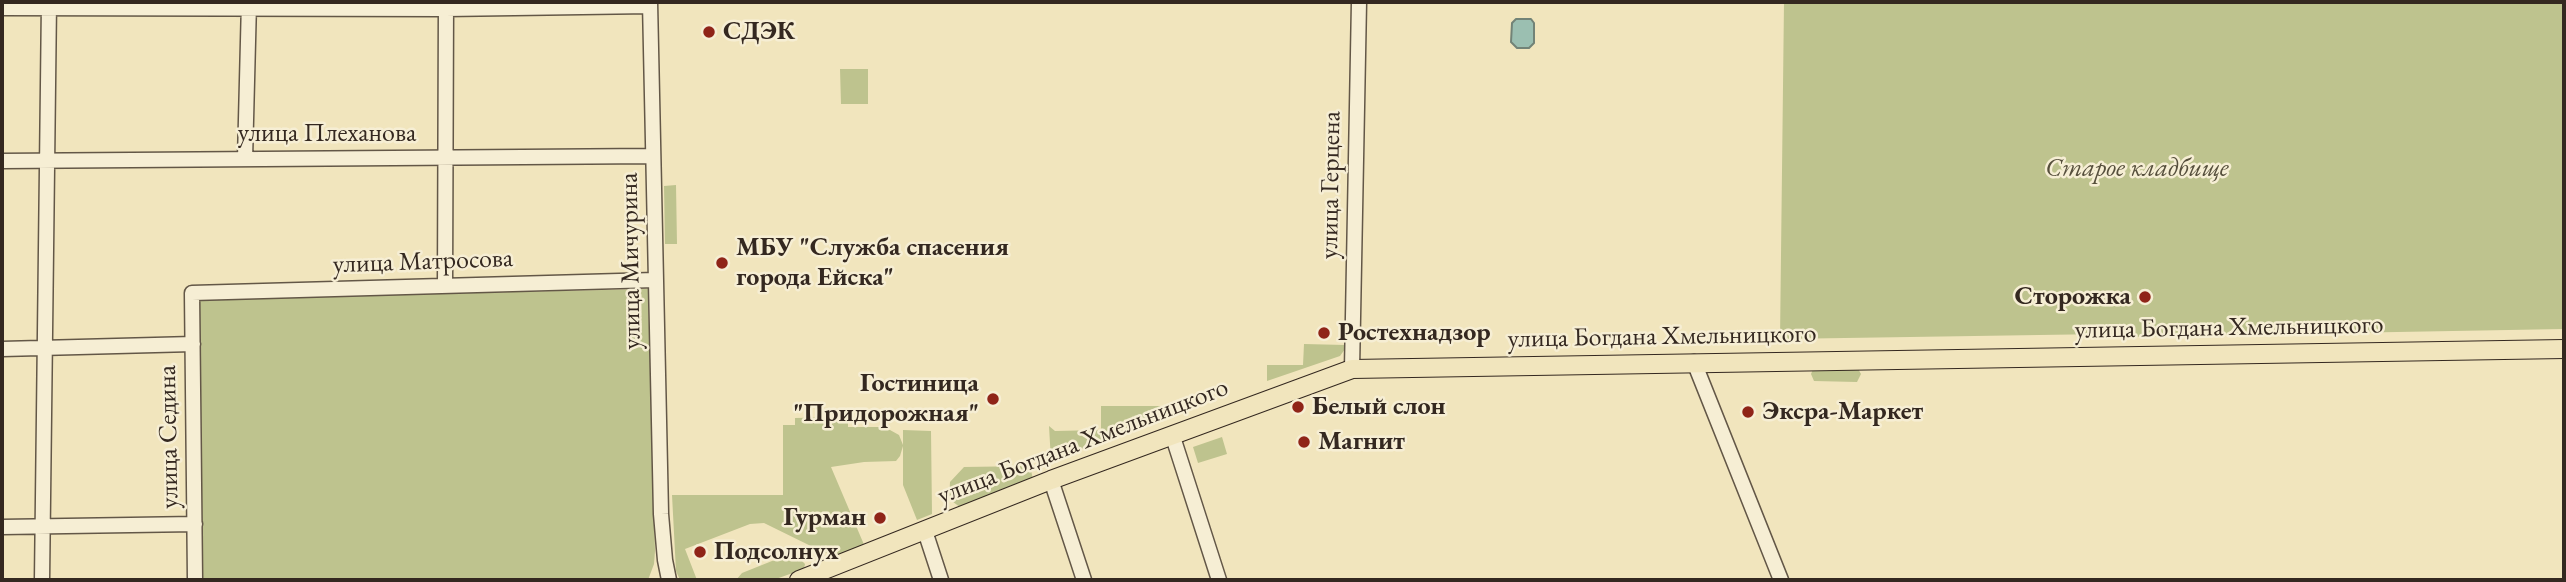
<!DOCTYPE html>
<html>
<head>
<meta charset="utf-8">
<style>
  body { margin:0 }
  #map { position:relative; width:2566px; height:582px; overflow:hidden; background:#f1e5bd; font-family:"EB Garamond",serif }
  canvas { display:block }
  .frame { position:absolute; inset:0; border:4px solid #342820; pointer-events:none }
</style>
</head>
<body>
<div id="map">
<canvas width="2566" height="582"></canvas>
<div class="frame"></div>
</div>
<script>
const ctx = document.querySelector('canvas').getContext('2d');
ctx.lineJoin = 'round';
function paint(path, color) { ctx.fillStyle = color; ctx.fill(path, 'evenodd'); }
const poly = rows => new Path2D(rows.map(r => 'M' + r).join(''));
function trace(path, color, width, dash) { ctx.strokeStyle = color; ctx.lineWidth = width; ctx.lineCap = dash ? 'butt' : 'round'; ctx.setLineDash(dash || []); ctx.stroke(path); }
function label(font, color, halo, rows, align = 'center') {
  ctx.font = font + ' "EB Garamond",serif'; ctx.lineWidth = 5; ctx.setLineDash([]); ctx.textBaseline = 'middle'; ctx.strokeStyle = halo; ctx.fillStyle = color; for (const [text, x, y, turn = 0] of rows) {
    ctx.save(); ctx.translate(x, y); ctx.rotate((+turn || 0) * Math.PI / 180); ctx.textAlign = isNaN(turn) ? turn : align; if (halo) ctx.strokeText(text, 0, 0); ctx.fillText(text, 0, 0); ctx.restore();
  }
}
const green = poly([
  [1784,2,2564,2,2564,329,2119,337,2104,334,1780,339],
  [840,69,868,69,868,104,841,104],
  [676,185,677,244,665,244,664,186],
  [648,289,655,551,654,564,648,580,200,580,197,301,201,299],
  [1304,344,1345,345,1345,349,1340,356,1267,381,1267,365,1303,365],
  [1814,367,1857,367,1861,374,1857,382,1814,381,1811,374],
  [1101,406,1170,406,1169,415,1051,461,1049,426,1055,431,1101,430],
  [848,417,848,427,880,427,890,430,899,435,903,445,903,430,931,431,932,514,917,520,903,485,903,446,900,456,896,461,864,462,831,467,865,547,843,555,833,555,821,551,764,523,750,524,685,549,697,580,680,580,676,571,672,495,783,495,783,425,795,425,795,418],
  [1222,437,1227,454,1198,463,1193,447],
  [1030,466,1034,484,964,510,949,499,950,482,964,467],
  [787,555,801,560,805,564,804,569,773,580,736,580,742,573]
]);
const water = poly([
  [1516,19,1531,19,1534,23,1534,43,1529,48,1517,48,1511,42,1512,23,1516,19]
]);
const minor = poly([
  [650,2,661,514,665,560,669,580],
  [2,8,446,9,650,6],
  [245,159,249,2],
  [2,161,653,156],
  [445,286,446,2],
  [2,349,193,344],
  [1694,362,1781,580],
  [1352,369,1359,2],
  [1172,434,1219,580],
  [1051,480,1084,580],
  [2,527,195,524],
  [925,531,941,580],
  [42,580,49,2],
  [195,580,192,293,655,280]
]);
const major = poly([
  [799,580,1051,480,1352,369,2564,349]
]);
const markers = [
  [709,32,7,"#8f2418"],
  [722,263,7,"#8f2418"],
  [2145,297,7,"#8f2418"],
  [1324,333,7,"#8f2418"],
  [993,399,7,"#8f2418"],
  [1298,407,7,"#8f2418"],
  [1748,412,7,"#8f2418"],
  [1304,442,7,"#8f2418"],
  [880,518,7,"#8f2418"],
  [700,552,7,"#8f2418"]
];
const poiNames = [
  ["СДЭК",723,32],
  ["МБУ \"Служба спасения",736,248],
  ["города Ейска\"",736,278],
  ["Сторожка",2131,297,"right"],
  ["Ростехнадзор",1338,333],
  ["Гостиница",979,384,"right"],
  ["\"Придорожная\"",979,414,"right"],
  ["Белый слон",1312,407],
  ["Эксра-Маркет",1762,412],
  ["Магнит",1318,442],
  ["Гурман",866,518,"right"],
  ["Подсолнух",714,552]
];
const streetNames = [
  ["улица Плеханова",327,134],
  ["улица Герцена",1331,185,-89],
  ["улица Мичурина",631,261,-91],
  ["улица Матросова",423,262,-2],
  ["улица Богдана Хмельницкого",2229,328,-1],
  ["улица Богдана Хмельницкого",1662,337,-1],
  ["улица Седина",169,437,-91],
  ["улица Богдана Хмельницкого",1083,442,-21]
];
const parkNames = [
  ["Старое кладбище",2137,169]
];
paint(green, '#bec38e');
paint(water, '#9bbfb1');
trace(water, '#728377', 2);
trace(minor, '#635747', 17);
trace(major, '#342820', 20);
trace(minor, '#f6eed4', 14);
trace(major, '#f1e5bd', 18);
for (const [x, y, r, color] of markers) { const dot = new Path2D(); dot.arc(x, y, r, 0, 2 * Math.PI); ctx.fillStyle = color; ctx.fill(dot); trace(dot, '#f6eed4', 2.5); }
label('bold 26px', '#342820', '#f6eed4', poiNames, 'left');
label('26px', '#342820', '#f6eed4', streetNames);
label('italic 26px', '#564f3c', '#f6eed4', parkNames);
</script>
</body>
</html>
